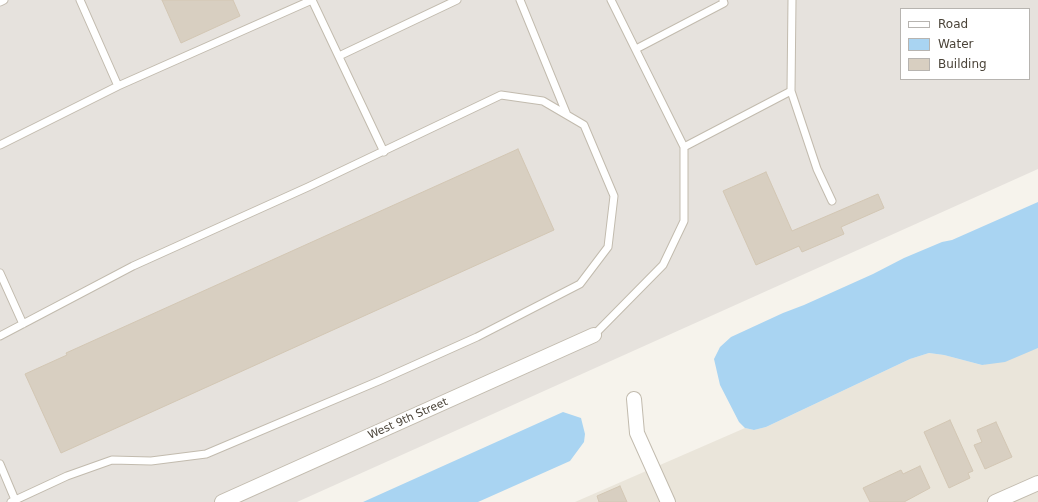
<!DOCTYPE html>
<html>
<head>
<meta charset="utf-8">
<style>
  body { margin:0 }
  #map { position:relative; width:1038px; height:502px; overflow:hidden; background:#f6f3ec; font-family:"DejaVu Sans",sans-serif }
  canvas { display:block }
  .legend { position:absolute; left:900px; top:8px; width:130px; height:72px; box-sizing:border-box; background:#fff; border:1px solid #b7b4b0; margin:0; padding:5px 7px; list-style:none; font-size:12px; color:#4b4439 }
  .legend li { display:flex; align-items:center; gap:8px; height:20px }
  .legend b { width:20px; border:1px solid #b7b4b0 }
</style>
</head>
<body>
<div id="map">
<canvas width="1038" height="502"></canvas>
<ul class="legend">
<li><b style="height:5px;background:#fff"></b>Road</li>
<li><b style="height:11px;background:#a9d4f2"></b>Water</li>
<li><b style="height:11px;background:#d8cfc1"></b>Building</li>
</ul>
</div>
<script>
const ctx = document.querySelector('canvas').getContext('2d');
ctx.lineJoin = 'round';
function paint(path, color) { ctx.fillStyle = color; ctx.fill(path, 'evenodd'); }
const poly = rows => new Path2D(rows.map(r => 'M' + r).join(''));
function trace(path, color, width, dash) { ctx.strokeStyle = color; ctx.lineWidth = width; ctx.lineCap = dash ? 'butt' : 'round'; ctx.setLineDash(dash || []); ctx.stroke(path); }
function label(font, color, halo, rows, align = 'center') {
  ctx.font = font + ' "DejaVu Sans",sans-serif'; ctx.lineWidth = 4; ctx.setLineDash([]); ctx.textBaseline = 'middle'; ctx.strokeStyle = halo; ctx.fillStyle = color; for (const [text, x, y, turn = 0] of rows) {
    ctx.save(); ctx.translate(x, y); ctx.rotate((+turn || 0) * Math.PI / 180); ctx.textAlign = isNaN(turn) ? turn : align; if (halo) ctx.strokeText(text, 0, 0); ctx.fillText(text, 0, 0); ctx.restore();
  }
}
const residential = poly([
  [1038,348,1038,502,575,502,745,428,754,430,766,427,910,359,929,353,944,355,982,365]
]);
const industrial = poly([
  [0,0,1038,0,1038,169,297,502,0,502],
  [901,9,1029,9,1029,79,901,79]
]);
const water = poly([
  [1038,202,1038,348,1005,362,982,365,944,355,929,353,910,359,766,427,754,430,745,428,739,422,720,385,714,359,720,347,731,337,783,313,804,305,873,274,904,258,942,242,952,240],
  [563,412,581,418,585,434,584,442,570,461,478,502,363,502]
]);
const building = poly([
  [162,0,233,0,240,16,181,43,162,0],
  [518,149,554,230,61,453,25,374,67,355,66,353,518,149],
  [766,172,792,231,878,194,884,208,841,227,844,234,802,252,799,246,756,265,723,191,766,172],
  [950,420,973,471,968,473,970,478,949,488,924,432,950,420],
  [996,422,1012,457,985,469,974,445,982,442,977,430,996,422],
  [920,466,930,488,904,502,870,502,863,488,901,470,903,474,920,466],
  [620,486,627,502,599,502,597,496,620,486]
]);
const lane = poly([
  [80,0,118,86],
  [312,0,384,152],
  [520,0,567,115],
  [792,0,791,91,817,169,832,201],
  [0,2,4,0],
  [636,49,724,3,723,0],
  [339,56,457,0],
  [0,145,118,86,312,0],
  [684,147,791,91],
  [0,273,23,324],
  [594,335,663,265,684,221,684,147,611,0],
  [0,336,133,266,308,187,501,95,543,101,584,125,614,196,608,247,580,284,477,337,381,380,206,454,151,461,112,460,67,476,11,502],
  [0,464,16,502]
]);
const street = poly([
  [634,399,637,433,668,502],
  [222,502,594,335],
  [995,502,1038,483]
]);
const streetNames = [
  ["West 9th Street",408,419,-24]
];
paint(residential, '#eae5da');
paint(industrial, '#e6e2dd');
paint(water, '#a9d4f2');
paint(building, '#d8cfc1');
trace(building, '#d3c7b4', 1);
trace(lane, '#c2bbae', 9);
trace(street, '#c2bbae', 16);
trace(lane, '#fff', 7);
trace(street, '#fff', 14);
label('11px', '#4b4439', '#fff', streetNames);
</script>
</body>
</html>
